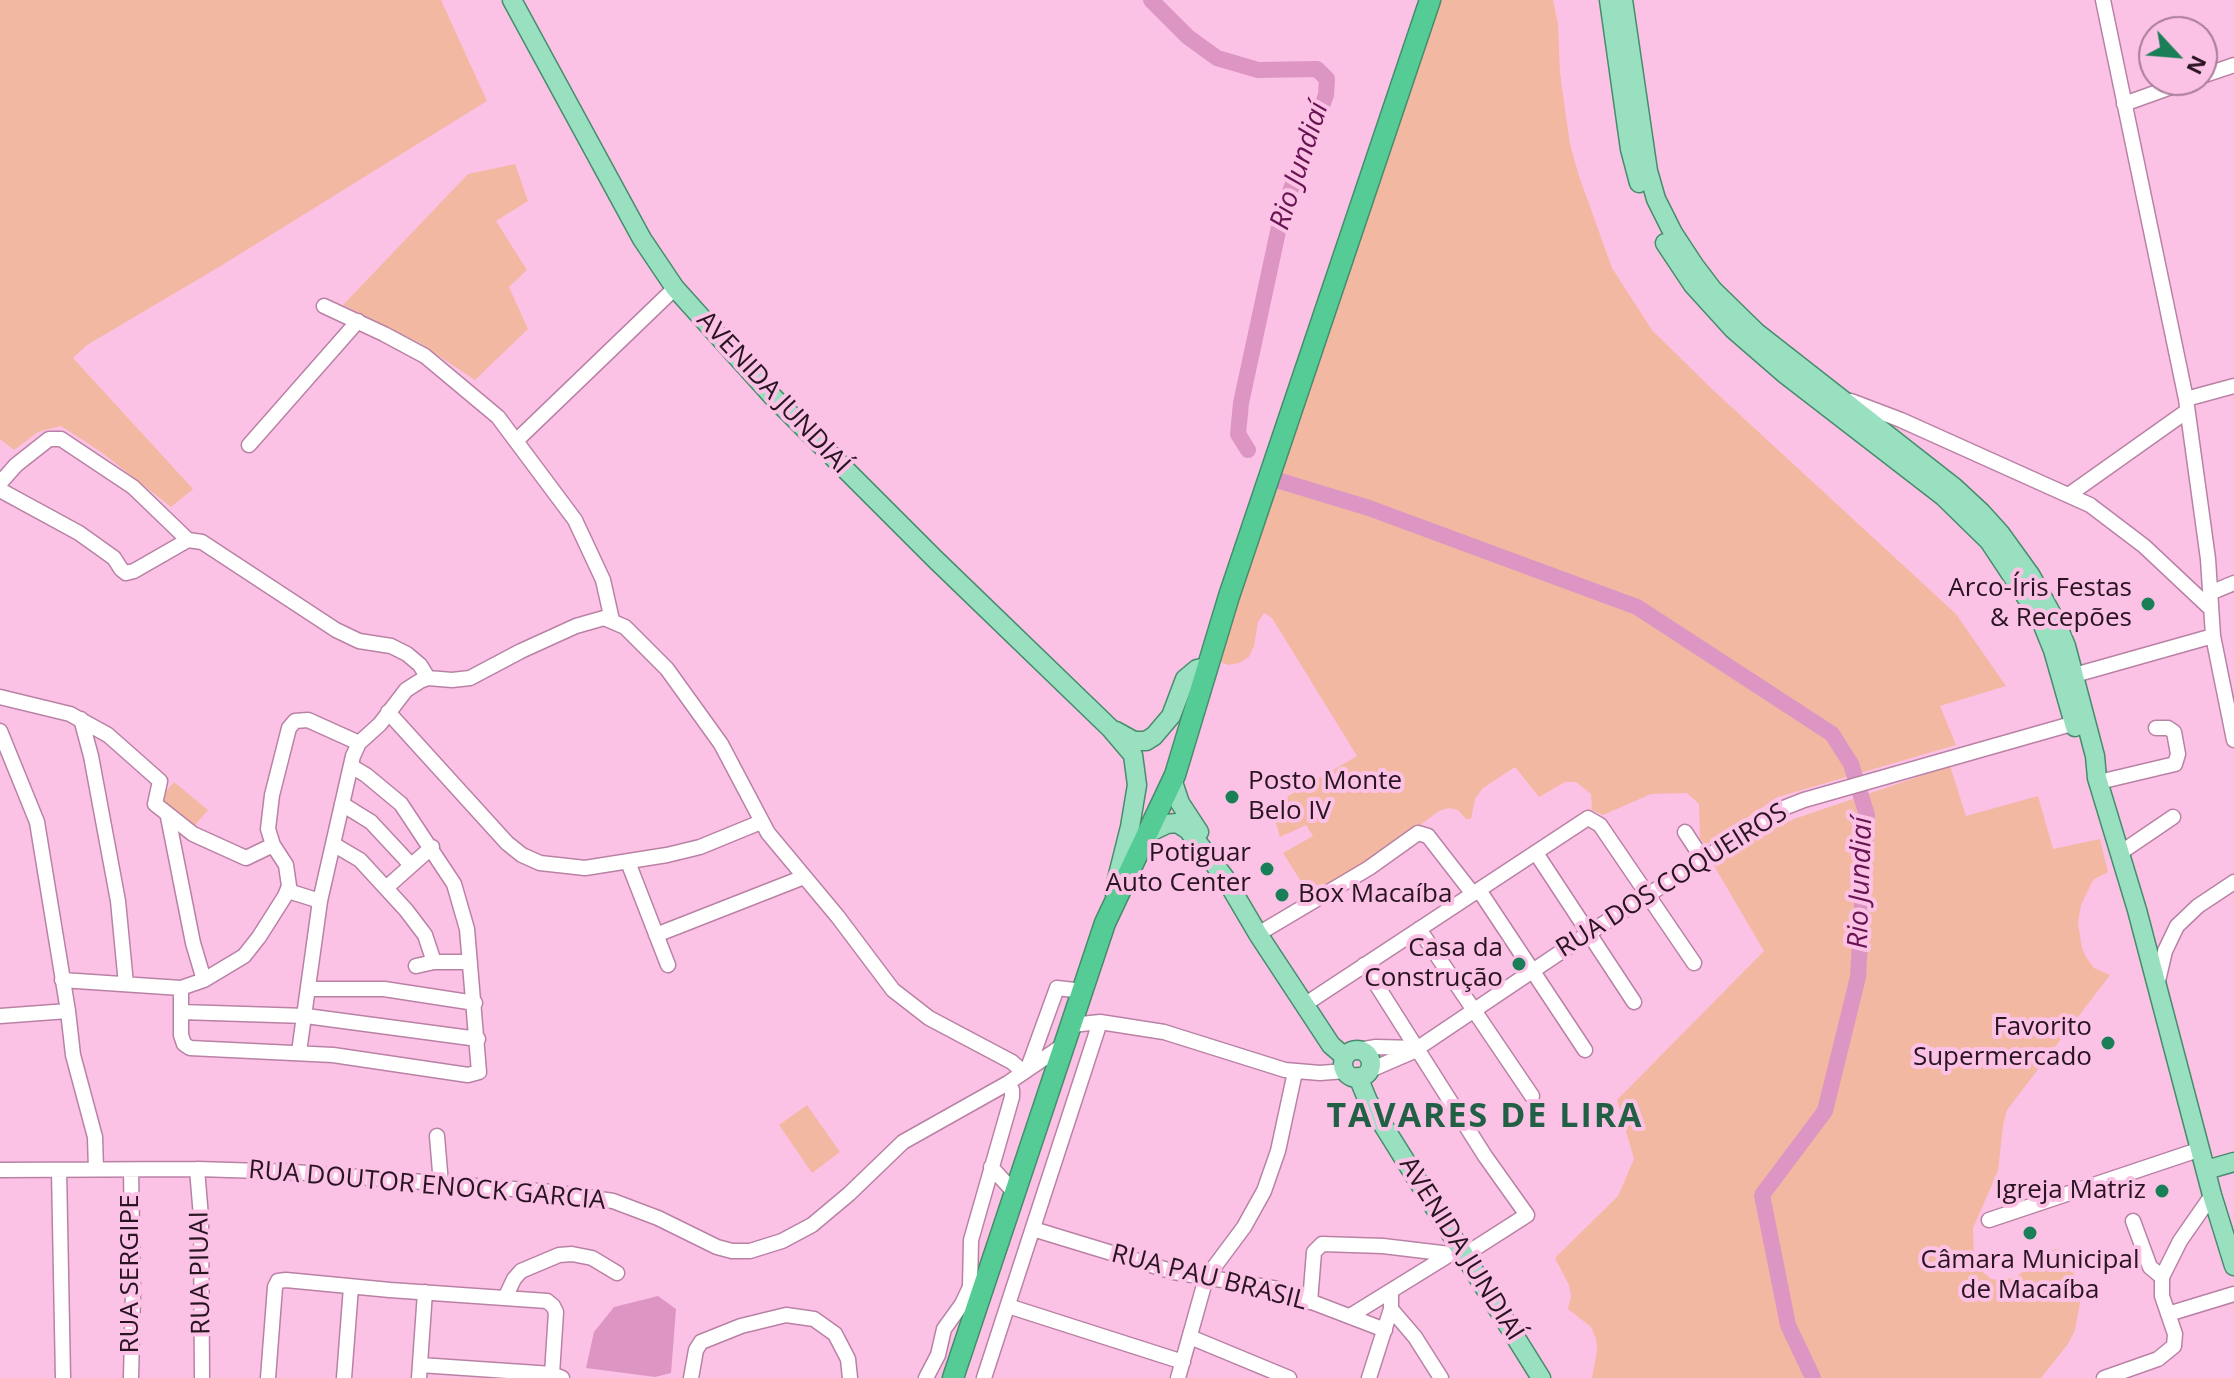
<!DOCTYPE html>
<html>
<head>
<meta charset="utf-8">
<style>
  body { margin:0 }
  #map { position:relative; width:2234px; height:1378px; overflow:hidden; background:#fcc2e6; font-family:"Open Sans",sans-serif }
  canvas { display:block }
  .north { position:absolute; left:2138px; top:16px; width:80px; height:80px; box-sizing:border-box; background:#fcc2e6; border:2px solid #a87c98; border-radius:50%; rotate:116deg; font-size:22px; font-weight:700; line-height:32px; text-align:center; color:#291422 }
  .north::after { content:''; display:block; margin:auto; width:28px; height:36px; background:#1a7e56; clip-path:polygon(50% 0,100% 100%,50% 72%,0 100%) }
</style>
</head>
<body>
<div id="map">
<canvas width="2234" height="1378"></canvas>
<div class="north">N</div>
</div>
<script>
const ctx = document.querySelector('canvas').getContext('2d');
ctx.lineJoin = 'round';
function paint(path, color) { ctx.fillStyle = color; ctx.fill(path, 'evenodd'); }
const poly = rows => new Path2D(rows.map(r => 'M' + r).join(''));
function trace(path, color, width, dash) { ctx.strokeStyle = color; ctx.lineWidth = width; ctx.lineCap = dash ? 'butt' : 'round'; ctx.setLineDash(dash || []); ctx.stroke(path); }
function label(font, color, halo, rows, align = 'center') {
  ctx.font = font + ' "Open Sans",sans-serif'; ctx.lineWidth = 8; ctx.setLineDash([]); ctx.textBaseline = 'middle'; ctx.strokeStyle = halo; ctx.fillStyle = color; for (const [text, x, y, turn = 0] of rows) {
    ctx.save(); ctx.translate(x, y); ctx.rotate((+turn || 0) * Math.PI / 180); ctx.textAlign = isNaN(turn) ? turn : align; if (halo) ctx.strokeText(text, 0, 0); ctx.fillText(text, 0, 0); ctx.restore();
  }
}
const green = poly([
  [0,0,441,0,487,101,219,267,87,345,73,358,193,489,171,507,101,452,61,426,38,432,14,450,0,439],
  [1423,0,1553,0,1558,24,1560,73,1570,144,1579,176,1612,268,1652,330,1712,389,1956,614,2006,686,1940,706,1956,745,1778,797,1706,845,1700,839,1699,804,1687,793,1651,794,1603,815,1592,810,1591,794,1576,782,1565,782,1539,797,1515,767,1483,788,1475,799,1471,819,1466,819,1458,810,1449,808,1439,811,1419,826,1412,838,1312,899,1283,853,1313,836,1306,825,1280,837,1271,806,1357,756,1272,618,1264,613,1258,622,1254,646,1249,657,1239,663,1228,665,1219,661],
  [515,164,528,201,496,221,527,270,509,287,528,329,475,380,421,344,343,305,468,174],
  [1950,766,1966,816,2038,796,2053,849,2100,839,2108,872,2093,880,2081,905,2078,923,2082,948,2086,957,2094,968,2110,975,2007,1110,2003,1126,1998,1171,1973,1228,1974,1257,1982,1271,1991,1279,2001,1280,2016,1277,2047,1253,2055,1249,2062,1251,2077,1280,2080,1303,2075,1330,2068,1344,2041,1378,1592,1378,1597,1350,1596,1339,1591,1327,1568,1309,1571,1296,1569,1285,1555,1258,1618,1196,1634,1159,1617,1100,1764,951,1713,864,1749,841,1794,819],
  [174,782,208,810,190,831,156,803],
  [807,1105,840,1152,812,1173,779,1125]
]);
const water = poly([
  [658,1296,676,1309,671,1373,655,1377,586,1368,594,1332,614,1307]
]);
const river = poly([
  [1151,0,1188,37,1217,58,1258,70,1317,69,1327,79,1326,95,1282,213,1241,403,1238,434,1248,450],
  [1280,481,1369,508,1637,607,1832,734,1851,764,1867,815,1858,977,1825,1111,1762,1195,1788,1325,1813,1378]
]);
const minor = poly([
  [2103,0,2186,399,2208,559,2213,636,2234,740],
  [2202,76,2234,65],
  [2124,104,2191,80],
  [324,306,384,334,425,356,498,417,575,520,603,580,612,620],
  [2186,399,2234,386],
  [1851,401,1901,420,2090,505,2144,546,2210,608],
  [517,440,675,288],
  [249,445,358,321],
  [0,483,16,465,49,439,61,439,133,487,188,540],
  [0,490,79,533,114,558,121,569,126,573,134,571,188,540,202,542,336,630,359,641,391,646,407,654,420,665,428,678],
  [2070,494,2187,411],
  [2210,593,2234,583],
  [2064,678,2213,636],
  [0,697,70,714,108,735,160,781,155,804,193,834,246,858,273,845],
  [388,712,507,843,522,855,540,863,585,868,667,855,700,847,761,822],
  [81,719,91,756,118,901,126,984],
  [0,731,37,822,68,1011,73,1055,95,1137,96,1169],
  [2099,782,2175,764,2178,754,2174,732,2168,728,2156,728],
  [342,804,371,822,411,865],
  [168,817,193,943,204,980],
  [1685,832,1702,858],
  [333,844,360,860,406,910,425,935,434,962],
  [1536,853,1634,1002],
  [2120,853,2173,817],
  [628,862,668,965],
  [386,888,432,847],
  [1479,890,1585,1050],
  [288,891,320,901],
  [1419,929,1532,1096],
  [1258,934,1369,868,1418,833,1428,836,1473,894],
  [656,935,804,877],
  [1364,965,1485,1156,1527,1215,1466,1254],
  [416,966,434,962,470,962],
  [62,980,181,988,204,980,244,956,259,937,285,896,289,886,286,865,273,845,268,829,272,795,289,728,295,721,308,720,359,743],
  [2158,981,2165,951,2177,926,2198,906,2234,882],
  [181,988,181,1035,184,1044,190,1048,333,1055,468,1075,479,1072,467,929,454,884,401,804,366,775,351,766],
  [308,989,384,989,475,1003],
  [1304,1005,1588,818,1600,825,1694,963],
  [181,1012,306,1016,478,1039],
  [0,1016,68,1011],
  [1072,1025,1100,1022,1164,1032,1285,1070,1320,1073,1345,1071],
  [1358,1050,1376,1047,1417,1048],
  [299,1052,320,901,353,756,359,743,380,724,406,690,420,681,428,678,452,680,470,678,521,651,576,626,604,618,625,627,667,669,721,744,768,833,838,917,893,990,929,1018,1012,1062,1023,1072],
  [1028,1068,1057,988,1083,991],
  [1368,1071,1412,1052,1589,933,1781,809,1804,800,2082,721],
  [437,1136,441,1184],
  [991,1167,1014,1192],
  [197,1169,201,1217,202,1378],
  [0,1170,197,1169,294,1172,552,1192,613,1201,658,1218,717,1247,732,1251,750,1251,782,1241,812,1225,849,1194,903,1142,1008,1083,1065,1044],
  [59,1170,63,1378],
  [131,1170,133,1293,131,1378],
  [1989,1220,2201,1149],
  [2133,1221,2150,1267,2162,1277],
  [1033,1229,1174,1272,1278,1289,1385,1330],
  [506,1296,514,1279,521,1271,559,1255,572,1254,592,1258,617,1273],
  [1310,1302,1314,1252,1322,1244,1383,1246,1450,1254],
  [1008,1306,1183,1362],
  [1391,1309,1415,1337,1441,1378],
  [2168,1314,2234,1294],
  [1350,1316,1452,1253],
  [1190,1337,1289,1378],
  [420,1365,552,1374,562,1378],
  [268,1378,275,1287,278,1281,286,1280,390,1290,547,1301,553,1306,556,1312,552,1374],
  [344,1378,351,1287],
  [419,1378,425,1292],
  [691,1378,696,1350,701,1342,741,1326,786,1315,814,1319,835,1334,848,1359,850,1378],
  [926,1378,938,1355,944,1329,962,1304,970,1287,971,1240,1012,1097,1012,1090,1008,1083],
  [984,1378,1100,1022],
  [1178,1378,1206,1278,1244,1227,1264,1191,1278,1151,1295,1072],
  [1369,1378,1391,1309,1391,1292],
  [2104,1378,2158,1359,2174,1346,2175,1334,2162,1296,2162,1277,2180,1241,2212,1195]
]);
const major = poly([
  [512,0,642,239,675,288,774,398,935,559,1110,728,1133,755,1137,785,1130,827,1114,891],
  [1609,0,1630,149,1639,183],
  [1623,0,1648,171,1656,199,1673,233,1694,265,1713,290,1756,332,1954,487,1981,512,2000,533,2031,576,2056,622,2066,646,2095,756,2097,778,2137,910,2212,1195,2234,1266],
  [1665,243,1693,285,1733,329,1786,375,1944,497,1989,541,2040,618,2053,650,2075,727],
  [1116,731,1134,741,1146,741,1154,736,1171,716,1185,679,1197,669,1207,667],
  [1173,782,1180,803,1199,832],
  [1150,832,1167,824,1177,823,1188,830,1225,878,1258,934,1331,1045,1345,1057],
  '1343 1064a14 14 0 1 1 28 0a14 14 0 1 1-28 0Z',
  [1358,1077,1368,1101,1541,1378],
  [2206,1170,2234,1162]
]);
const highway = poly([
  [953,1378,1105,923,1175,775,1229,596,1430,0]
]);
const markers = [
  [2148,604,8,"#1a7e56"],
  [1232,797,8,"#1a7e56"],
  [1267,869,8,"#1a7e56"],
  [1282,895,8,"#1a7e56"],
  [1519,964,8,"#1a7e56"],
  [2108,1043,8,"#1a7e56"],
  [2162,1191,8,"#1a7e56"],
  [2030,1233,8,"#1a7e56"]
];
const streetNames = [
  ["AVENIDA JUNDIAÍ",773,393,47],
  ["RUA DOS COQUEIROS",1672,881,-32],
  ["RUA DOUTOR ENOCK GARCIA",427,1186,5],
  ["AVENIDA JUNDIAÍ",1461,1249,58],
  ["RUA PIUAI",201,1273,-91],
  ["RUA SERGIPE",131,1274,-90],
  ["RUA PAU BRASIL",1209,1278,14]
];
const poiNames = [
  ["Arco-Íris Festas",2132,589],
  ["& Recepões",2132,619],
  ["Posto Monte",1248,782,"left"],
  ["Belo IV",1248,812,"left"],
  ["Potiguar",1251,854],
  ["Auto Center",1251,884],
  ["Box Macaíba",1298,895,"left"],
  ["Casa da",1503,949],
  ["Construção",1503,979],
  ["Favorito",2092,1028],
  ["Supermercado",2092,1058],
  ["Igreja Matriz",2146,1191],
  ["Câmara Municipal",2030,1261,"center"],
  ["de Macaíba",2030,1291,"center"]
];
const waterNames = [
  ["Rio Jundiaí",1300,166,-72],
  ["Rio Jundiaí",1861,883,-88]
];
const districtNames = [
  ["TAVARES DE LIRA",1485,1117]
];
paint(green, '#f3b8a2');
paint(water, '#dd95c3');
trace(river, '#dd95c3', 16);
trace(minor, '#b982a5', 17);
trace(major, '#468c6d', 21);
trace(highway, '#468c6d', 23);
trace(minor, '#fff', 14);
trace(major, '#99e0c0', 18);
trace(highway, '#55cc96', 20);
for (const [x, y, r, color] of markers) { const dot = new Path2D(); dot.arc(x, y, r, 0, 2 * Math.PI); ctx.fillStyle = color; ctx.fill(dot); trace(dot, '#fcc2e6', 3); }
label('26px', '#291422', '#fcc2e6', streetNames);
label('26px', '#291422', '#fcc2e6', poiNames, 'right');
label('italic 28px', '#681452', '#fcc2e6', waterNames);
ctx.letterSpacing = '2px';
label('bold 34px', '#216044', '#fcc2e6', districtNames);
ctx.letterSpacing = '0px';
</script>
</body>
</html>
